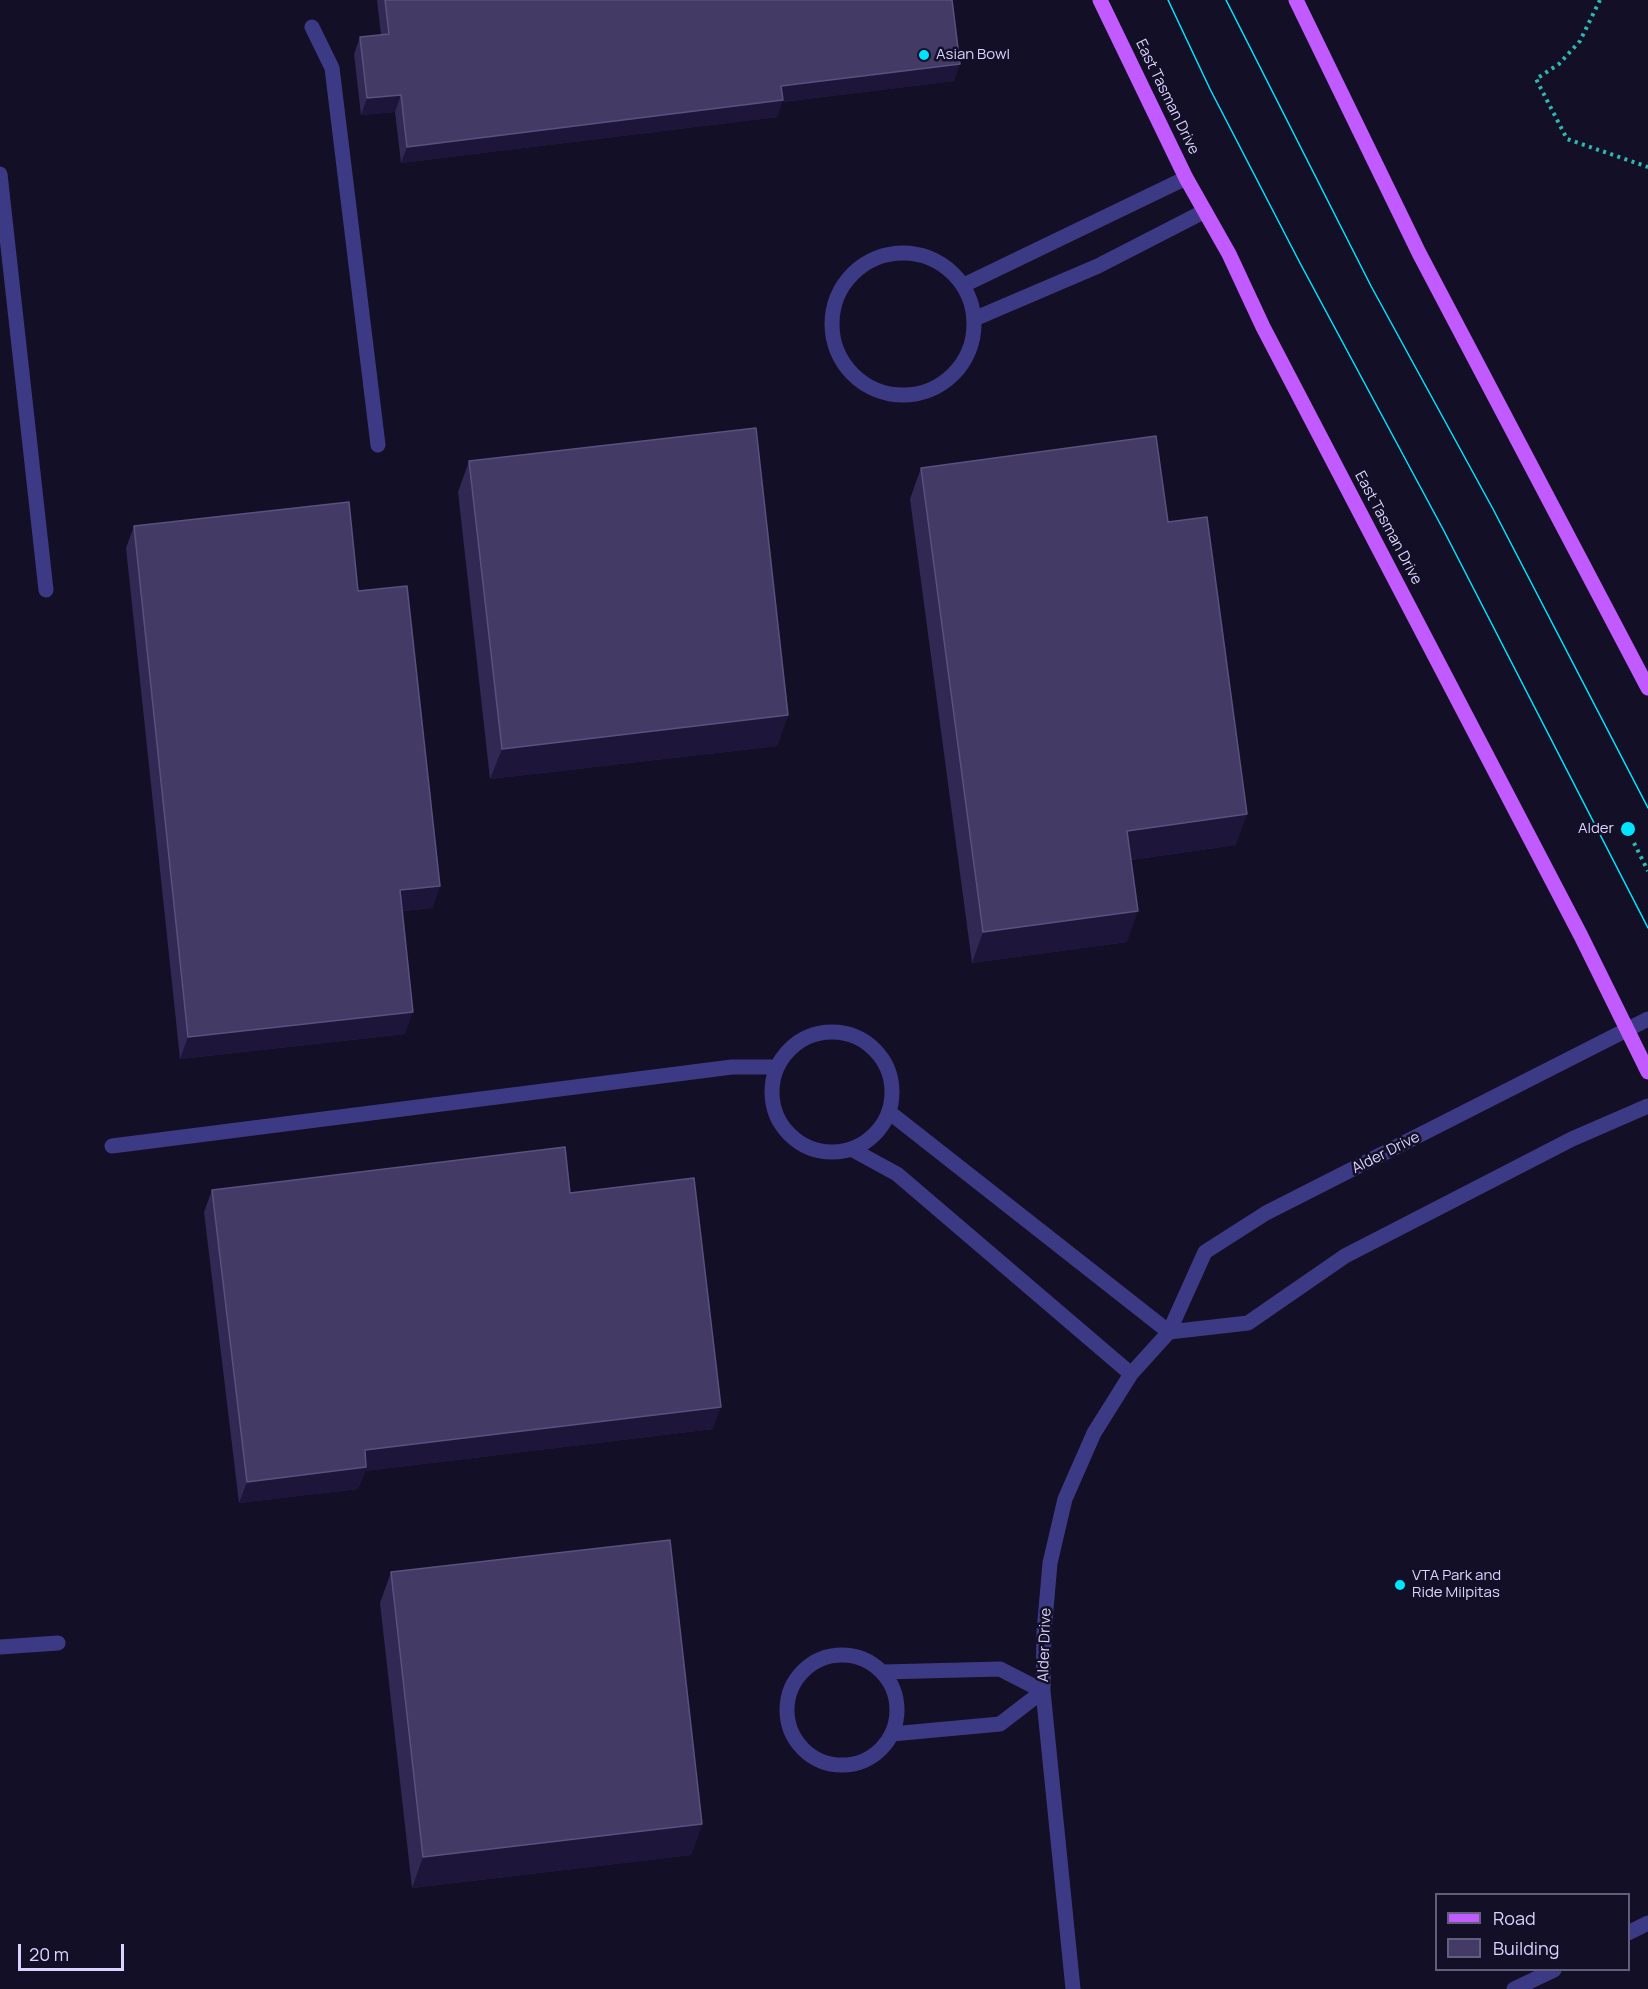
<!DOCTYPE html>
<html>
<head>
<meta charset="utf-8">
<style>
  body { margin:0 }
  #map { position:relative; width:1648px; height:1989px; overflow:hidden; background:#130f26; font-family:Manrope,sans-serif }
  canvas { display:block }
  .legend { position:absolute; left:1435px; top:1893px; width:195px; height:78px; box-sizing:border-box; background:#130f26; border:2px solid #625e7d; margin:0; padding:8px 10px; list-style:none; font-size:18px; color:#d9d4ff }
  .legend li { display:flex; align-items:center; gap:12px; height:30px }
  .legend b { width:30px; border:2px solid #625e7d }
  .scale { position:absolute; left:18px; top:1944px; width:106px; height:27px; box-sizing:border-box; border:3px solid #d9d4ff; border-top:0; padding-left:8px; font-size:18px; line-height:21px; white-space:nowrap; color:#d9d4ff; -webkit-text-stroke:4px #130f26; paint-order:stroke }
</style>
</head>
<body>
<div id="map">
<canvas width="1648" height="1989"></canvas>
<ul class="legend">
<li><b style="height:8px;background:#c25bff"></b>Road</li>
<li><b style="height:16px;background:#433a66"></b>Building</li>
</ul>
<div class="scale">20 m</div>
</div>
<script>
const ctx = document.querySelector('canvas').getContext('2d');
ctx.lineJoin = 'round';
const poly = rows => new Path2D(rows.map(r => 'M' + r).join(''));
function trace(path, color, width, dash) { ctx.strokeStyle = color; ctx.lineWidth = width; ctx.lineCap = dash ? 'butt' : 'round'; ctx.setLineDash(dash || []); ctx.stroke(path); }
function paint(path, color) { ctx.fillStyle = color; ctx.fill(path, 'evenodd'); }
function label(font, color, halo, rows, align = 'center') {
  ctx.font = font + ' Manrope,sans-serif'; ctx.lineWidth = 5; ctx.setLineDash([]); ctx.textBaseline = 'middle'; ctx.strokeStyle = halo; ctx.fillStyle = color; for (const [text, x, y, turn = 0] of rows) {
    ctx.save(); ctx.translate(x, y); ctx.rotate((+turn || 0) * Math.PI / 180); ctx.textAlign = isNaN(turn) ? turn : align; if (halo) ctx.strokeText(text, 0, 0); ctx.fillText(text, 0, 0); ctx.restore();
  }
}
const path = poly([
  [1600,0,1580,41,1559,64,1536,79,1567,139,1648,167],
  [1634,843,1648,871]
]);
const minor = poly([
  [312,27,332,68,378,445],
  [0,174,46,590],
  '832 324a71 71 0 1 1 142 0a71 71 0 1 1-142 0Z',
  [964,285,1186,178],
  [974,319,1098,266,1205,211],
  '772 1092a60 60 0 1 1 120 0a60 60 0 1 1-120 0Z',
  [889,1112,1169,1332],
  [112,1146,732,1067,777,1067],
  [853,1150,897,1174,1131,1374],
  [1169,1332,1248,1323,1345,1256,1572,1139,1648,1106],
  [0,1647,58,1643],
  '787 1710a55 55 0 1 1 110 0a55 55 0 1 1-110 0Z',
  [883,1672,1000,1669,1043,1691,1000,1724,892,1734],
  [1628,1933,1648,1923],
  [1073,1989,1043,1691,1044,1632,1050,1563,1065,1499,1094,1433,1131,1374,1169,1332,1205,1252,1266,1213,1648,1019],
  [1514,1989,1554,1970]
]);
const major = poly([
  [1100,0,1186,178,1229,254,1263,327,1581,936,1648,1072],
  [1296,0,1419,253,1648,688]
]);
const tram = poly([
  [1168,0,1210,89,1300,263,1444,531,1648,928],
  [1226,0,1371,286,1493,509,1648,808]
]);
const wall = poly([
  [377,0,952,0,954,81,782,102,777,117,401,163,395,112,361,115,354,54,360,37,381,35],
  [469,461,788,715,777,746,490,779,458,492],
  [921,468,1168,522,1236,845,1131,860,1127,942,972,963,910,499],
  [134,526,358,591,440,886,432,908,403,911,405,1034,180,1059,126,548],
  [212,1190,570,1193,713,1429,365,1471,358,1489,239,1503,204,1212],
  [391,1572,702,1824,691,1855,412,1888,380,1603]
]);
const shadedWall = poly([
  [960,64,954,81,782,102,777,117,401,163,407,147,781,86],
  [401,95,395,112,361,115,367,98],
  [788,715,777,746,490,779,502,749],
  [1247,814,1236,845,1116,862,1127,831],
  [440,886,432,908,392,912,400,890],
  [1138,911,1127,942,972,963,983,932],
  [413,1012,405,1034,180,1059,188,1037],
  [721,1407,713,1429,365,1471,358,1489,239,1503,247,1482,365,1450],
  [702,1824,691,1855,412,1888,423,1857]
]);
const building = poly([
  [385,0,952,0,960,64,781,86,783,100,407,147,401,95,367,98,360,37,389,34,385,0],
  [756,428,788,715,502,749,469,461,756,428],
  [1156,436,1168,522,1207,517,1247,814,1127,831,1138,911,983,932,921,468,1156,436],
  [349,502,358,591,407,586,440,886,400,890,413,1012,188,1037,134,526,349,502],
  [565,1147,570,1193,694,1178,721,1407,365,1450,366,1467,247,1482,212,1190,565,1147],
  [670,1540,702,1824,423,1857,391,1572,670,1540]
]);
const markers = [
  [924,55,6,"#00e5ff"],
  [1628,829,8,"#00e5ff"],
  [1400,1585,6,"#00e5ff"]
];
const poiNames = [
  ["Asian Bowl",936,55],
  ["Alder",1614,829,"right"],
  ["VTA Park and",1412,1576],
  ["Ride Milpitas",1412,1593]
];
const streetNames = [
  ["East Tasman Drive",1167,97,64],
  ["East Tasman Drive",1388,528,62],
  ["Alder Drive",1386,1153,-27],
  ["Alder Drive",1045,1645,-88]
];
trace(path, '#2fb8b0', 4, [3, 4.5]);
trace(minor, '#3d3a85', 15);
trace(major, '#c25bff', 15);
trace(tram, '#00e5ff', 1.5);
paint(wall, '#312854');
paint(shadedWall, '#1d163a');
paint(building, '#433a66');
trace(building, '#5a527e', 1.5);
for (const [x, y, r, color] of markers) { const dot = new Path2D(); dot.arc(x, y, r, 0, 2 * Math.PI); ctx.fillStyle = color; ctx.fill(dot); trace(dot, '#130f26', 2); }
label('15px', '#d9d4ff', '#130f26', poiNames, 'left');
label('15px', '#d9d4ff', '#130f26', streetNames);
</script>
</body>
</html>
